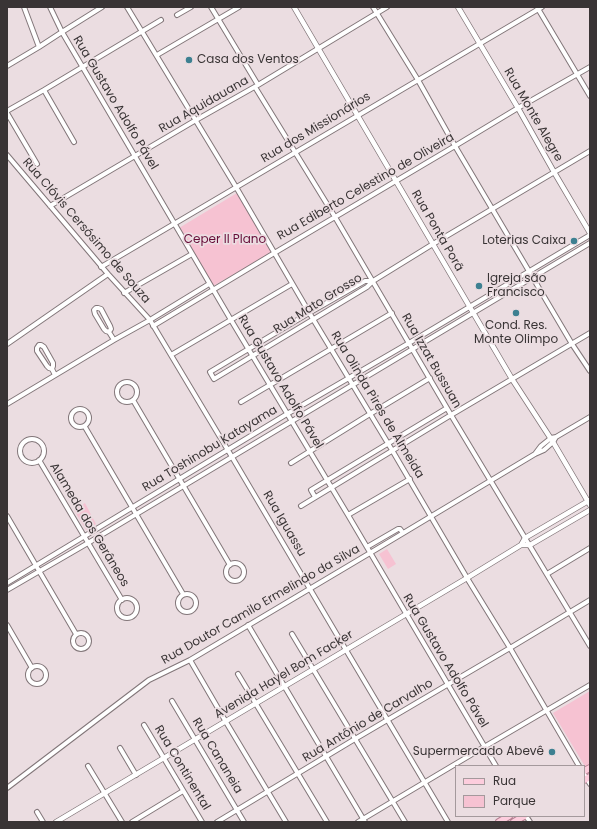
<!DOCTYPE html>
<html>
<head>
<meta charset="utf-8">
<style>
  body { margin:0 }
  #map { position:relative; width:597px; height:829px; overflow:hidden; background:#ebdde1; font-family:Poppins,sans-serif }
  canvas { display:block }
  .frame { position:absolute; inset:0; border:8px solid #393435; pointer-events:none }
  .legend { position:absolute; left:455px; top:765px; width:130px; height:52px; box-sizing:border-box; background:#ebdde1; border:1px solid #a4999c; margin:0; padding:5px 7px; list-style:none; font-size:12px; color:#393435 }
  .legend li { display:flex; align-items:center; gap:8px; height:20px }
  .legend b { width:20px; border:1px solid #a4999c }
</style>
</head>
<body>
<div id="map">
<canvas width="597" height="829"></canvas>
<div class="frame"></div>
<ul class="legend">
<li><b style="height:5px;background:#fdcddd"></b>Rua</li>
<li><b style="height:11px;background:#f6c2d2"></b>Parque</li>
</ul>
</div>
<script>
const ctx = document.querySelector('canvas').getContext('2d');
ctx.lineJoin = 'round';
function paint(path, color) { ctx.fillStyle = color; ctx.fill(path, 'evenodd'); }
const poly = rows => new Path2D(rows.map(r => 'M' + r).join(''));
function trace(path, color, width, dash) { ctx.strokeStyle = color; ctx.lineWidth = width; ctx.lineCap = dash ? 'butt' : 'round'; ctx.setLineDash(dash || []); ctx.stroke(path); }
function label(font, color, halo, rows, align = 'center') {
  ctx.font = font + ' Poppins,sans-serif'; ctx.lineWidth = 3.5; ctx.setLineDash([]); ctx.textBaseline = 'middle'; ctx.strokeStyle = halo; ctx.fillStyle = color; for (const [text, x, y, turn = 0] of rows) {
    ctx.save(); ctx.translate(x, y); ctx.rotate((+turn || 0) * Math.PI / 180); ctx.textAlign = isNaN(turn) ? turn : align; if (halo) ctx.strokeText(text, 0, 0); ctx.fillText(text, 0, 0); ctx.restore();
  }
}
const green = poly([
  [237,193,272,253,213,286,179,228],
  [85,503,96,524,86,530,74,510],
  [387,549,396,564,388,569,379,554],
  [590,691,590,765,586,768,553,713]
]);
const minor = poly([
  [24,7,39,47],
  [50,7,62,32,231,320,348,515,496,766],
  [127,7,236,187,313,319,392,450,467,578,510,648,579,766],
  [211,7,258,85],
  [373,7,418,80,455,146,572,344,590,371],
  [537,7,590,96],
  [177,15,191,7],
  [157,55,239,7],
  [7,66,39,47,62,32,102,7],
  [255,87,335,217,451,415,590,646],
  [44,90,74,142],
  [7,111,44,90,161,20],
  [7,113,37,164],
  [7,155,108,274,150,320,232,457,346,650,448,822],
  [50,206,196,120,258,85,387,7],
  [101,267,542,7],
  [373,281,365,281,309,313,210,372,214,379,367,287,373,281,433,244,590,151],
  [124,293,192,254],
  [153,326,281,249,455,146,518,108,590,67],
  [109,332,111,329,110,326,101,309,98,308,96,308,94,310,95,314,104,329,106,331,109,332,114,340],
  [7,344,108,274],
  [171,355,292,284],
  [52,369,53,366,53,363,44,347,41,345,39,345,37,348,37,351,47,366,49,368,52,369,55,375],
  '117 392a10 10 0 1 1 20 0a10 10 0 1 1-20 0Z',
  [133,400,230,565],
  [241,402,392,313],
  [7,404,114,340,150,320,209,284],
  '71 418a9 9 0 1 1 18 0a9 9 0 1 1-18 0Z',
  [85,427,183,594],
  '20 451a12 12 0 1 1 24 0a12 12 0 1 1-24 0Z',
  [535,454,541,446,551,438,556,437,590,417],
  [39,460,122,600],
  [291,463,370,414,430,378],
  [315,497,311,490,447,408],
  [301,506,451,415,590,333],
  [348,515,410,479],
  [7,516,76,634],
  [367,547,398,529,400,529,403,533],
  '226 572a9 9 0 1 1 18 0a9 9 0 1 1-18 0Z',
  [547,574,590,548],
  [7,583,287,414,409,343,590,235],
  [7,590,88,543,590,243],
  '178 603a9 9 0 1 1 18 0a9 9 0 1 1-18 0Z',
  '117 608a10 10 0 1 1 20 0a10 10 0 1 1-20 0Z',
  [7,625,32,668],
  [248,625,365,822],
  '73 641a8 8 0 1 1 16 0a8 8 0 1 1-16 0Z',
  [292,634,405,822],
  [190,660,226,722,286,822],
  '28 675a9 9 0 1 1 18 0a9 9 0 1 1-18 0Z',
  [238,674,327,822],
  [172,701,244,822],
  [144,725,202,822],
  [120,748,136,775],
  [88,766,122,822],
  [584,774,590,784],
  [7,788,149,680,190,660,370,553,535,454,544,450,553,442,556,437],
  [37,812,43,822],
  [526,816,530,822],
  [132,822,183,791],
  [217,822,355,739,510,648,590,600],
  [358,822,484,747,590,685]
]);
const tertiary = poly([
  [294,7,318,48,512,379,553,442,590,505],
  [458,7,518,108,554,172,590,233],
  [521,545,530,545,590,510],
  [56,822,467,578,521,545,525,538,590,500]
]);
const primary = poly([
  [584,771,590,768],
  [584,780,590,777],
  [499,822,509,816],
  [514,822,524,816]
]);
const markers = [
  [189,60,4,"#3d8091"],
  [574,241,4,"#3d8091"],
  [479,286,4,"#3d8091"],
  [516,313,4,"#3d8091"],
  [552,752,4,"#3d8091"]
];
const poiNames = [
  ["Casa dos Ventos",197,60],
  ["Loterias Caixa",566,241,"right"],
  ["Igreja são",487,279],
  ["Francisco",487,293],
  ["Cond. Res.",516,326,"center"],
  ["Monte Olimpo",516,340,"center"],
  ["Supermercado Abevê",544,752,"right"]
];
const streetNames = [
  ["Rua Gustavo Adolfo Pável",115,103,59],
  ["Rua Aquidauana",204,105,-30],
  ["Rua Monte Alegre",533,115,60],
  ["Rua dos Missionários",316,128,-31],
  ["Rua Ediberto Celestino de Oliveira",366,187,-30],
  ["Rua Clóvis Cersósimo de Souza",86,231,49],
  ["Rua Ponta Porã",437,231,60],
  ["Rua Mato Grosso",318,304,-32],
  ["Rua Izzat Bussuan",431,361,60],
  ["Rua Gustavo Adolfo Pável",280,382,59],
  ["Rua Olinda Pires de Almeida",377,405,59],
  ["Rua Toshinobu Katayama",210,449,-31],
  ["Rua Iguassu",284,524,60],
  ["Alameda dos Gerâneos",89,525,59],
  ["Rua Doutor Camilo Ermelindo da Silva",261,605,-30],
  ["Rua Gustavo Adolfo Pável",445,661,59],
  ["Avenida Hayel Bom Facker",284,675,-31],
  ["Rua Antônio de Carvalho",368,721,-31],
  ["Rua Cananeia",217,756,59],
  ["Rua Continental",182,768,59]
];
const parkNames = [
  ["Ceper II Plano",225,240]
];
paint(green, '#f6c2d2');
trace(minor, '#827679', 6);
trace(tertiary, '#827679', 6);
trace(primary, '#b88193', 8);
trace(minor, '#fff', 4);
trace(tertiary, '#fff', 4.5);
trace(primary, '#fdcddd', 6);
for (const [x, y, r, color] of markers) { const dot = new Path2D(); dot.arc(x, y, r, 0, 2 * Math.PI); ctx.fillStyle = color; ctx.fill(dot); trace(dot, '#ebdde1', 1.5); }
label('12px', '#393435', '#ebdde1', poiNames, 'left');
label('12px', '#393435', '#ebdde1', streetNames);
label('12px', '#670d39', '#ebdde1', parkNames);
</script>
</body>
</html>
